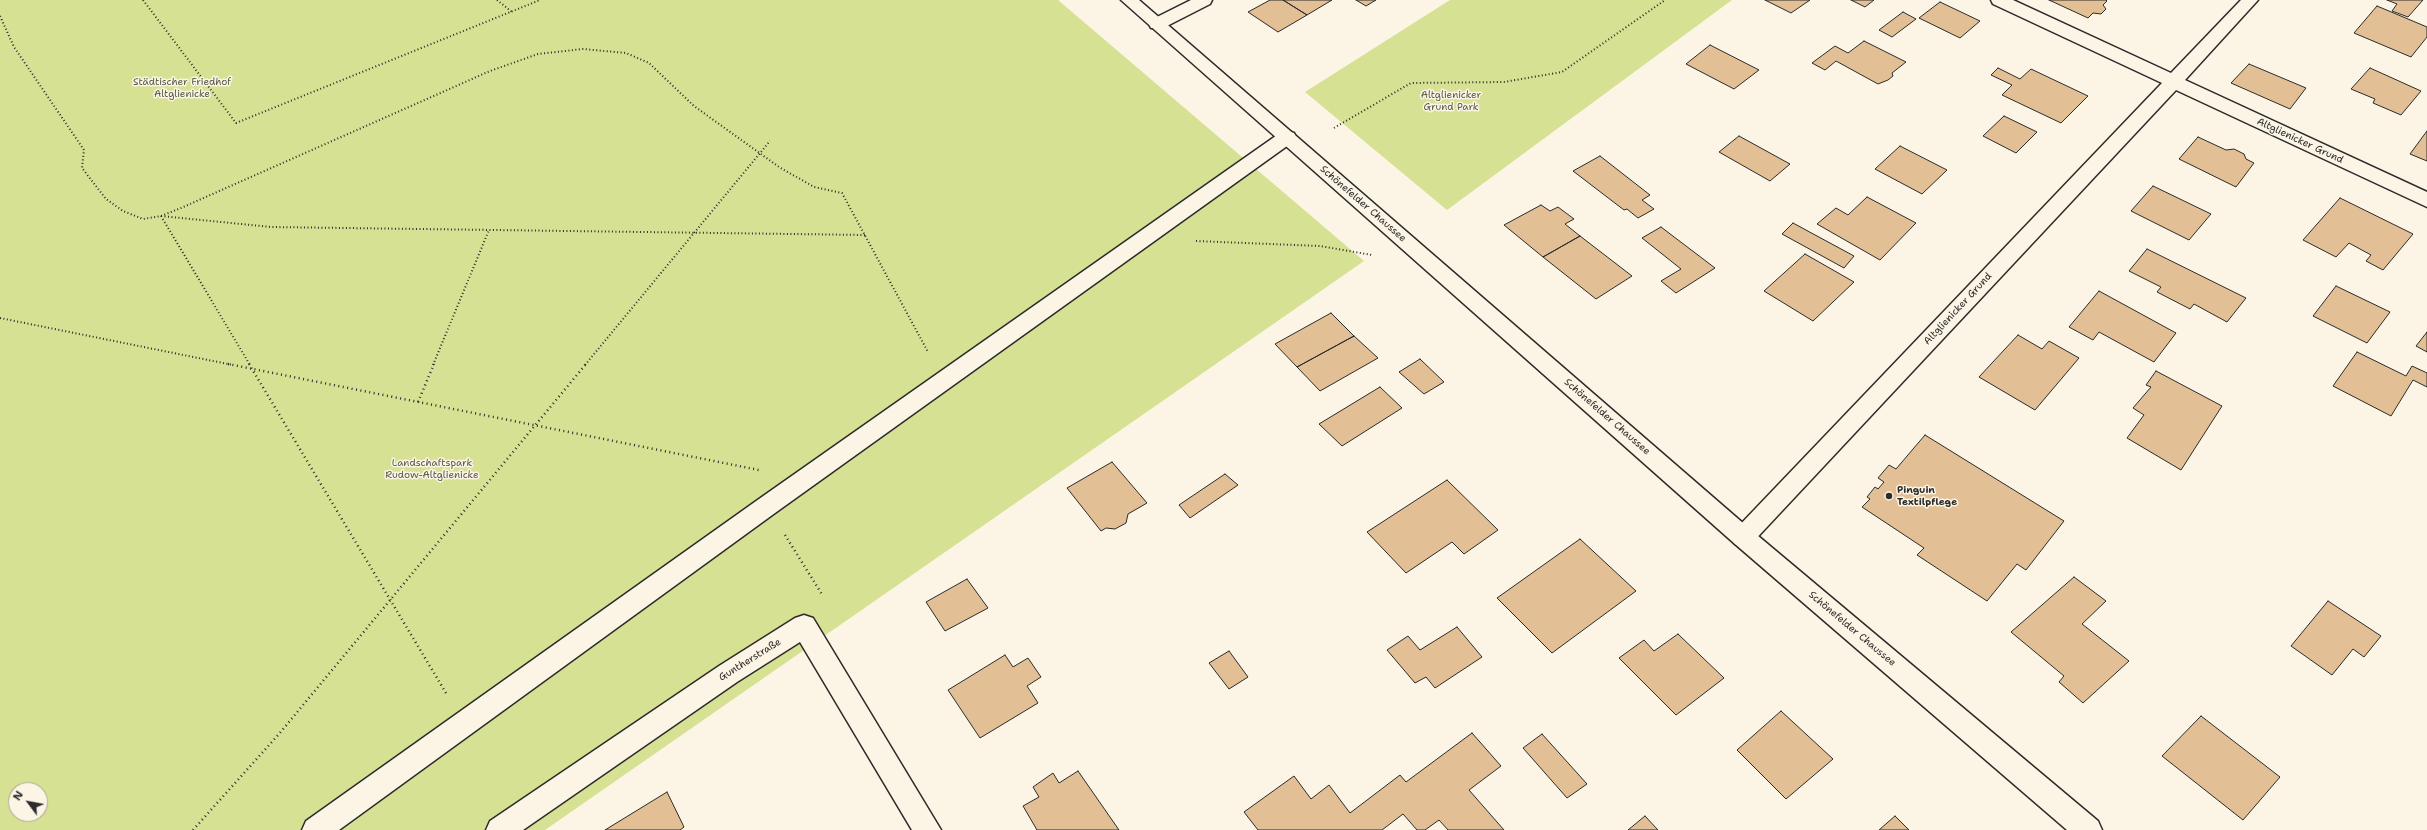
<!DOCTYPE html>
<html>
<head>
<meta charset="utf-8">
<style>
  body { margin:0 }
  #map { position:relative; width:2427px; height:830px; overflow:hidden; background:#fcf5e5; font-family:"Shantell Sans",sans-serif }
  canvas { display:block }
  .north { position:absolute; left:8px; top:782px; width:40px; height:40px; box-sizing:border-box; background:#fcf5e5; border:1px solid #a8a49b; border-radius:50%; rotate:302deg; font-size:11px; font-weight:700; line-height:16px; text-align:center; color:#2b2b2b }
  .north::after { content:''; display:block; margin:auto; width:14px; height:18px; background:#2b2b2b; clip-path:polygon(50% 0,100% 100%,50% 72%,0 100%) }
</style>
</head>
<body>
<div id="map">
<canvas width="2427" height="830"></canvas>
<div class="north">N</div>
</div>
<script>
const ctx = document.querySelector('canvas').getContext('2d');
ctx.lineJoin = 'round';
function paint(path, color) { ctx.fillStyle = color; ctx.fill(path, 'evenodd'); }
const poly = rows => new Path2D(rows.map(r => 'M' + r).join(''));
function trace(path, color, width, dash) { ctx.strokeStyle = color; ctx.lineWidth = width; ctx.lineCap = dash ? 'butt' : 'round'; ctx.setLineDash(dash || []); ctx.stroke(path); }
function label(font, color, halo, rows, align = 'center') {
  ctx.font = font + ' "Shantell Sans",sans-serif'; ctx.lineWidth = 3; ctx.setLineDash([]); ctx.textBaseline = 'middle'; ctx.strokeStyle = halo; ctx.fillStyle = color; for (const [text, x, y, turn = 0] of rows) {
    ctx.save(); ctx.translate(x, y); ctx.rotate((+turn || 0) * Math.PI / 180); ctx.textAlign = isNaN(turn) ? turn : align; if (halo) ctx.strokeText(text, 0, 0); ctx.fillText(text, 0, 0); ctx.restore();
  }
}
const green = poly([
  [0,0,1058,0,1364,261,545,830,0,830],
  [16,790,40,790,40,814,16,814],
  [1450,0,1732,0,1447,210,1305,92]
]);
const building = poly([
  [1270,0,1283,0,1307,15,1278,32,1248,12,1270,0],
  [1283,0,1332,0,1307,15,1283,0],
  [1356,0,1376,0,1366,6,1356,0],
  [1765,0,1810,0,1791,13,1765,0],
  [1851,0,1874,0,1865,7,1851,0],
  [2049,0,2106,0,2107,1,2103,5,2106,9,2101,14,2093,13,2088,18,2049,0],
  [2387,0,2423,0,2408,17,2392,11,2397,4,2387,0],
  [1940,2,1980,21,1960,38,1919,18,1940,2],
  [2377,6,2427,27,2427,37,2411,57,2354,33,2377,6],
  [1903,12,1916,19,1892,37,1879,30,1903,12],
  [1864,41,1906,62,1892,73,1893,76,1888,80,1878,84,1836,61,1825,70,1812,63,1835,46,1848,53,1864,41],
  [1710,45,1759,70,1734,89,1686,64,1710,45],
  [2249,64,2306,88,2290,109,2231,83,2249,64],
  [1998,68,2020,79,2031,69,2088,96,2061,123,2002,95,2012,85,1991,75,1998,68],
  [2370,68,2421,91,2401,115,2373,103,2375,99,2351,89,2370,68],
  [2004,116,2037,132,2016,153,1983,136,2004,116],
  [2427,131,2427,161,2410,154,2427,131],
  [1739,136,1790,164,1770,181,1719,152,1739,136],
  [2198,137,2226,150,2234,149,2244,154,2246,159,2254,163,2236,187,2179,159,2198,137],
  [1900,146,1947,170,1922,194,1875,169,1900,146],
  [1600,156,1650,195,1642,200,1654,209,1638,218,1627,209,1624,210,1573,171,1600,156],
  [2153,186,2211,214,2189,240,2131,211,2153,186],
  [1867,197,1916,223,1880,260,1817,224,1836,208,1848,215,1867,197],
  [2340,198,2413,234,2383,270,2366,261,2371,255,2349,243,2336,257,2303,240,2340,198],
  [1541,205,1550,211,1558,207,1574,219,1565,224,1580,236,1543,257,1504,225,1541,205],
  [1793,223,1854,256,1844,268,1782,234,1793,223],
  [1661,227,1715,268,1676,293,1661,281,1681,269,1642,238,1661,227],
  [1580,236,1632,276,1596,299,1543,257,1580,236],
  [2147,249,2246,298,2227,322,2194,304,2190,309,2157,292,2161,287,2129,271,2147,249],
  [1805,254,1854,282,1813,321,1764,291,1805,254],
  [2336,286,2390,312,2367,343,2313,316,2336,286],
  [2099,291,2176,333,2154,362,2099,332,2093,340,2069,327,2099,291],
  [1331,313,1354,336,1297,367,1275,344,1331,313],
  [2427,332,2427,352,2416,346,2427,332],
  [2018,335,2042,349,2049,341,2079,358,2035,410,1979,377,2018,335],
  [1354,336,1378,358,1320,391,1297,367,1354,336],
  [2357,352,2406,376,2412,366,2427,373,2427,387,2413,380,2391,416,2333,386,2357,352],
  [1420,359,1444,382,1424,394,1399,372,1420,359],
  [2156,371,2222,406,2181,470,2127,438,2144,415,2133,408,2151,387,2146,385,2156,371],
  [1380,387,1402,408,1342,446,1319,424,1380,387],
  [1925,435,2064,521,2026,570,2017,564,1987,601,1917,555,1924,548,1862,507,1870,499,1867,497,1875,487,1878,489,1884,482,1878,478,1889,465,1896,469,1925,435],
  [1112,462,1147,503,1128,514,1126,523,1115,529,1106,528,1101,531,1067,488,1112,462],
  [1225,474,1238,485,1190,518,1179,505,1225,474],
  [1447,480,1498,530,1464,554,1452,542,1406,573,1367,532,1447,480],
  [1580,539,1636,591,1552,653,1497,598,1580,539],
  [2074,577,2106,601,2082,624,2129,661,2083,703,2059,682,2064,676,2011,632,2074,577],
  [967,579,988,608,945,631,926,602,967,579],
  [2328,601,2381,636,2364,657,2353,649,2332,675,2291,646,2328,601],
  [1457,627,1482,657,1435,688,1426,677,1415,683,1387,650,1408,636,1420,650,1457,627],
  [1678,634,1724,678,1676,715,1619,658,1644,640,1654,651,1678,634],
  [1229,651,1248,677,1229,689,1209,663,1229,651],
  [1005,655,1013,667,1028,658,1041,677,1027,686,1038,703,980,738,948,690,1005,655],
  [1781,711,1833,759,1786,799,1737,750,1781,711],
  [2201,716,2280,777,2243,820,2162,756,2201,716],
  [1472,733,1501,766,1469,790,1504,830,1448,830,1439,820,1425,830,1417,830,1403,814,1382,830,1258,830,1244,812,1294,776,1311,799,1329,785,1350,813,1400,775,1406,782,1472,733],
  [1542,734,1587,784,1567,798,1523,748,1542,734],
  [1078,771,1119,830,1037,830,1023,806,1039,797,1033,787,1053,773,1059,783,1078,771],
  [667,792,684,827,680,830,605,830,667,792],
  [1645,816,1658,830,1628,830,1645,816],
  [1895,816,1909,830,1879,830,1895,816]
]);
const pathFar1 = poly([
  [143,0,236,123,540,0],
  [497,0,512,12],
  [0,16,14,47,84,150,82,168,106,199,123,211,143,219,161,216,181,208,490,71,538,54,583,49,626,53,649,63,694,106,779,167,814,187,842,193,928,352],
  [1334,128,1411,83,1504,82,1562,72,1665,0],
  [161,216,271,227,866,235],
  [161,216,250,365],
  [1196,241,1320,246,1372,255],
  [0,318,233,365],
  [433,365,489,230],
  [585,365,770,141]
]);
const path = poly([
  [228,364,759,470],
  [249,364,446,693],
  [418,402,434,364],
  [785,535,823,596],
  [193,830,279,734,586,364]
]);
const street = poly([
  [1191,0,1212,0,1210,4,1163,28,1151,28,1149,24,1151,20,1191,0],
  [1991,0,2013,0,2171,73,2241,0,2258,0,2185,80,2427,192,2427,207,2176,90,1751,544,1743,547,1735,544,1731,537,1735,530,2162,83,1993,4,1991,0],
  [1287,131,1294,133,1296,137,1294,141,775,513,339,830,302,830,306,821,759,499,1280,133,1287,131],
  [804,615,813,618,941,830,912,830,800,642,737,682,523,830,486,830,490,821,719,666,795,618,804,615]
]);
const secondary = poly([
  [1121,0,1139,0,1751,530,2098,821,2102,830,2067,830,1735,544,1121,0]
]);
const markers = [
  [1889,496,4,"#2b2b2b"]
];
const parkNames = [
  ["Städtischer Friedhof",182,82],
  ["Altglienicke",182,94],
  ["Altglienicker",1451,95],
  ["Grund Park",1451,107],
  ["Landschaftspark",432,463],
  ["Rudow-Altglienicke",432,475]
];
const streetNames = [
  ["Altglienicker Grund",2300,141,25],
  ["Schönefelder Chaussee",1363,204,41],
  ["Altglienicker Grund",1958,309,-47],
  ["Schönefelder Chaussee",1607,417,41],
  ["Schönefelder Chaussee",1852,629,40],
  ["Guntherstraße",750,660,-32]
];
const poiNames = [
  ["Pinguin",1897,490],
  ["Textilpflege",1897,502]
];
paint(green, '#d6e194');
paint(building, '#e3bf95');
trace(building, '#2b2b2b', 1);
trace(street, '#2b2b2b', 3);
trace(secondary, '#2b2b2b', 3);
trace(pathFar1, '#2b2b2b', 2, [1, 2.5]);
trace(path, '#2b2b2b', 2.5, [1, 3.5]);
paint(street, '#fcf5e5');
paint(secondary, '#fcf5e5');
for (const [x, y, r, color] of markers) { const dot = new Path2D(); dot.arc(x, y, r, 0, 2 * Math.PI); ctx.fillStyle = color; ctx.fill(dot); trace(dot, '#fcf5e5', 1.5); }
label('10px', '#565845', '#fcf5e5', parkNames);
label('10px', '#2b2b2b', '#fcf5e5', streetNames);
label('bold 10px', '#2b2b2b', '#fcf5e5', poiNames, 'left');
</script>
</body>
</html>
